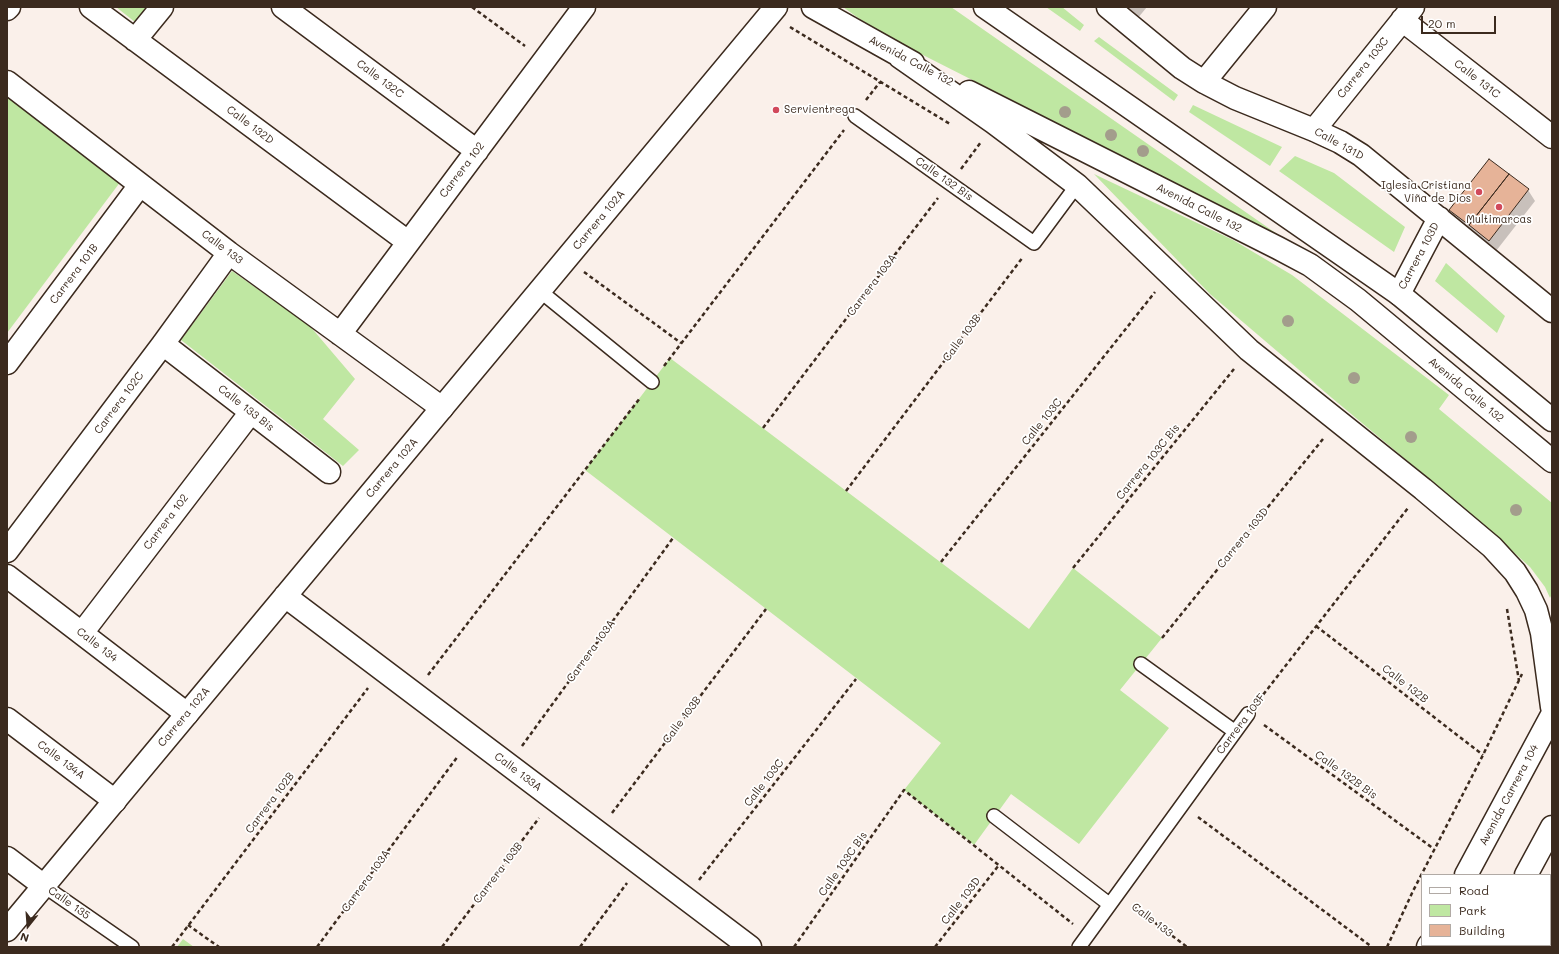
<!DOCTYPE html>
<html>
<head>
<meta charset="utf-8">
<style>
  body { margin:0 }
  #map { position:relative; width:1559px; height:954px; overflow:hidden; background:#faf0ea; font-family:Mali,sans-serif }
  canvas { display:block }
  .frame { position:absolute; inset:0; border:8px solid #3b2a1e; pointer-events:none }
  .legend { position:absolute; left:1421px; top:874px; width:130px; height:72px; box-sizing:border-box; background:#fff; border:1px solid #b1aaa5; margin:0; padding:5px 7px; list-style:none; font-size:12px; color:#3b2a1e }
  .legend li { display:flex; align-items:center; gap:8px; height:20px }
  .legend b { width:20px; border:1px solid #b1aaa5 }
  .north { position:absolute; left:8px; top:906px; width:40px; height:40px; -webkit-text-stroke:3px #fff; paint-order:stroke; rotate:197deg; font-size:11px; font-weight:700; line-height:16px; text-align:center; color:#3b2a1e }
  .north::after { content:''; display:block; margin:auto; width:14px; height:18px; background:#3b2a1e; clip-path:polygon(50% 0,100% 100%,50% 72%,0 100%) }
  .scale { position:absolute; left:1421px; top:16px; width:75px; height:18px; box-sizing:border-box; border:2px solid #3b2a1e; border-top:0; padding-left:5px; font-size:12px; line-height:14px; white-space:nowrap; color:#3b2a1e; -webkit-text-stroke:3px #fff; paint-order:stroke }
</style>
</head>
<body>
<div id="map">
<canvas width="1559" height="954"></canvas>
<div class="frame"></div>
<ul class="legend">
<li><b style="height:5px;background:#fff"></b>Road</li>
<li><b style="height:11px;background:#bfe7a2"></b>Park</li>
<li><b style="height:11px;background:#e6b398"></b>Building</li>
</ul>
<div class="north">N</div>
<div class="scale">20 m</div>
</div>
<script>
const ctx = document.querySelector('canvas').getContext('2d');
ctx.lineJoin = 'round';
function paint(path, color) { ctx.fillStyle = color; ctx.fill(path, 'evenodd'); }
const poly = rows => new Path2D(rows.map(r => 'M' + r).join(''));
function trace(path, color, width, dash) { ctx.strokeStyle = color; ctx.lineWidth = width; ctx.lineCap = dash ? 'butt' : 'round'; ctx.setLineDash(dash || []); ctx.stroke(path); }
function label(font, color, halo, rows, align = 'center') {
  ctx.font = font + ' Mali,sans-serif'; ctx.lineWidth = 3.5; ctx.setLineDash([]); ctx.textBaseline = 'middle'; ctx.strokeStyle = halo; ctx.fillStyle = color; for (const [text, x, y, turn = 0] of rows) {
    ctx.save(); ctx.translate(x, y); ctx.rotate((+turn || 0) * Math.PI / 180); ctx.textAlign = isNaN(turn) ? turn : align; if (halo) ctx.strokeText(text, 0, 0); ctx.fillText(text, 0, 0); ctx.restore();
  }
}
const green = poly([
  [116,7,147,7,135,22],
  [843,7,951,7,1280,236,921,54,861,20],
  [1046,7,1062,7,1084,25,1080,31],
  [1099,37,1178,95,1174,101,1094,41],
  [7,93,121,181,7,333],
  [1193,105,1282,147,1270,166,1189,112],
  [1295,156,1334,173,1405,227,1394,252,1279,171],
  [1094,174,1233,240,1292,275,1449,395,1439,409,1552,503,1552,594,1550,598,1545,587,1530,567,1470,513,1332,398,1210,294],
  [1446,263,1505,316,1497,333,1435,281],
  [232,271,309,325,355,379,323,419,359,450,343,466,181,340],
  [670,358,1029,629,1073,568,1162,638,1120,690,1169,728,1079,844,1011,794,974,845,904,790,941,743,585,470],
  [183,939,194,947,177,947]
]);
const shadow = poly([
  [1110,7,1147,7,1132,25],
  [1528,190,1535,201,1496,251,1457,222,1450,210]
]);
const building = poly([
  [1489,159,1509,174,1469,225,1449,210,1489,159],
  [1509,174,1529,189,1489,241,1469,225,1509,174]
]);
const path = poly([
  [472,7,525,46],
  [790,27,950,124],
  [866,100,880,82],
  [961,169,981,142],
  [584,272,681,343],
  [664,366,844,130],
  [763,428,938,198],
  [846,491,1023,257],
  [941,562,1155,292],
  [1073,568,1234,369],
  [1507,609,1519,681],
  [1316,626,1483,755],
  [1162,638,1323,439],
  [428,675,640,398],
  [1259,700,1408,508],
  [1264,725,1434,849],
  [522,746,673,538],
  [612,813,766,609],
  [1198,817,1372,947],
  [699,880,856,679],
  [1133,906,1187,947],
  [188,925,219,947],
  [1550,935,1552,931],
  [172,947,368,688],
  [317,947,458,756],
  [442,947,539,818],
  [580,947,627,883],
  [794,947,904,790,1073,924],
  [935,947,999,865],
  [1387,947,1413,891,1483,755,1522,674],
  [1544,947,1545,945]
]);
const service = poly([
  [855,116,1034,243,1077,185],
  [540,291,652,382],
  [1141,664,1234,731],
  [994,816,1109,904],
  [44,886,132,947],
  [1079,947,1248,714]
]);
const minor = poly([
  [91,7,408,242],
  [283,7,477,151],
  [1108,7,1182,68,1204,82,1235,98,1314,130,1340,142,1361,155,1552,311],
  [7,9,9,7],
  [1402,20,1552,137],
  [135,40,162,7],
  [7,82,229,253,442,408],
  [1204,82,1265,7],
  [1314,130,1413,7],
  [1399,294,1439,218],
  [340,334,584,7],
  [163,344,329,472],
  [7,363,140,185],
  [7,551,163,344,229,253],
  [7,576,187,714],
  [82,633,251,412],
  [7,719,115,801],
  [7,858,44,886]
]);
const tertiary = poly([
  [285,596,750,947],
  [7,930,776,7]
]);
const primary = poly([
  [813,7,913,63],
  [985,7,1399,294,1552,420],
  [900,57,993,122,1077,185,1249,350,1423,489,1492,547,1515,572,1527,591,1536,610,1542,633,1552,707],
  [969,92,1278,248,1310,265,1358,300,1552,461],
  [1466,875,1552,715],
  [1526,875,1552,827],
  [1428,947,1429,945],
  [1486,947,1487,945]
]);
const trees = [
  [1065,112],
  [1111,135],
  [1143,151],
  [1288,321],
  [1354,378],
  [1411,437],
  [1516,510]
];
const markers = [
  [776,110,4,"#d1495b"],
  [1479,192,4,"#d1495b"],
  [1499,207,4,"#d1495b"]
];
const streetNames = [
  ["Avenida Calle 132",911,61,28],
  ["Carrera 103C",1363,68,-51],
  ["Calle 132C",380,79,37],
  ["Calle 131C",1477,79,38],
  ["Calle 132D",250,125,37],
  ["Calle 131D",1339,144,29],
  ["Carrera 102",462,170,-53],
  ["Calle 132 Bis",944,179,35],
  ["Avenida Calle 132",1199,208,27],
  ["Carrera 102A",599,220,-50],
  ["Calle 133",222,247,37],
  ["Carrera 103D",1419,256,-62],
  ["Carrera 101B",74,274,-53],
  ["Carrera 103A",872,285,-53],
  ["Calle 103B",962,338,-53],
  ["Avenida Calle 132",1466,390,40],
  ["Carrera 102C",119,403,-53],
  ["Calle 133 Bis",246,408,38],
  ["Calle 103C",1042,422,-51],
  ["Carrera 103C Bis",1148,462,-51],
  ["Carrera 102A",392,468,-50],
  ["Carrera 102",166,522,-53],
  ["Carrera 103D",1243,538,-51],
  ["Calle 134",97,645,38],
  ["Carrera 103A",591,651,-54],
  ["Calle 132B",1405,684,38],
  ["Carrera 102A",184,717,-50],
  ["Calle 103B",682,720,-53],
  ["Carrera 103F",1241,724,-53],
  ["Calle 134A",61,760,37],
  ["Calle 133A",518,772,37],
  ["Calle 132B Bis",1346,775,36],
  ["Calle 103C",764,783,-52],
  ["Avenida Carrera 104",1509,795,-62],
  ["Carrera 102B",270,803,-53],
  ["Calle 103C Bis",843,864,-55],
  ["Carrera 103B",498,873,-53],
  ["Carrera 103A",366,881,-54],
  ["Calle 103D",961,901,-52],
  ["Calle 135",69,903,35],
  ["Calle 133",1152,920,37]
];
const poiNames = [
  ["Servientrega",784,110],
  ["Iglesia Cristiana",1471,186,"right"],
  ["Viña de Dios",1471,199,"right"],
  ["Multimarcas",1499,220,"center"]
];
paint(green, '#bfe7a2');
paint(shadow, '#0003');
paint(building, '#e6b398');
trace(building, '#3b2a1e', 1);
trace(service, '#3b2a1e', 16);
trace(minor, '#3b2a1e', 25);
trace(tertiary, '#3b2a1e', 25);
trace(primary, '#3b2a1e', 25);
trace(path, '#3b2a1e', 2.5, [4, 3]);
trace(service, '#fff', 13);
trace(minor, '#fff', 22);
trace(tertiary, '#fff', 22);
trace(primary, '#fff', 22);
ctx.fillStyle = '#a39d8c';
for (const [x, y] of trees) { ctx.beginPath(); ctx.arc(x, y, 6, 0, 2 * Math.PI); ctx.fill(); }
for (const [x, y, r, color] of markers) { const dot = new Path2D(); dot.arc(x, y, r, 0, 2 * Math.PI); ctx.fillStyle = color; ctx.fill(dot); trace(dot, '#fff', 1.5); }
label('11px', '#3b2a1e', '#fff', streetNames);
label('11px', '#3b2a1e', '#fff', poiNames, 'left');
</script>
</body>
</html>
